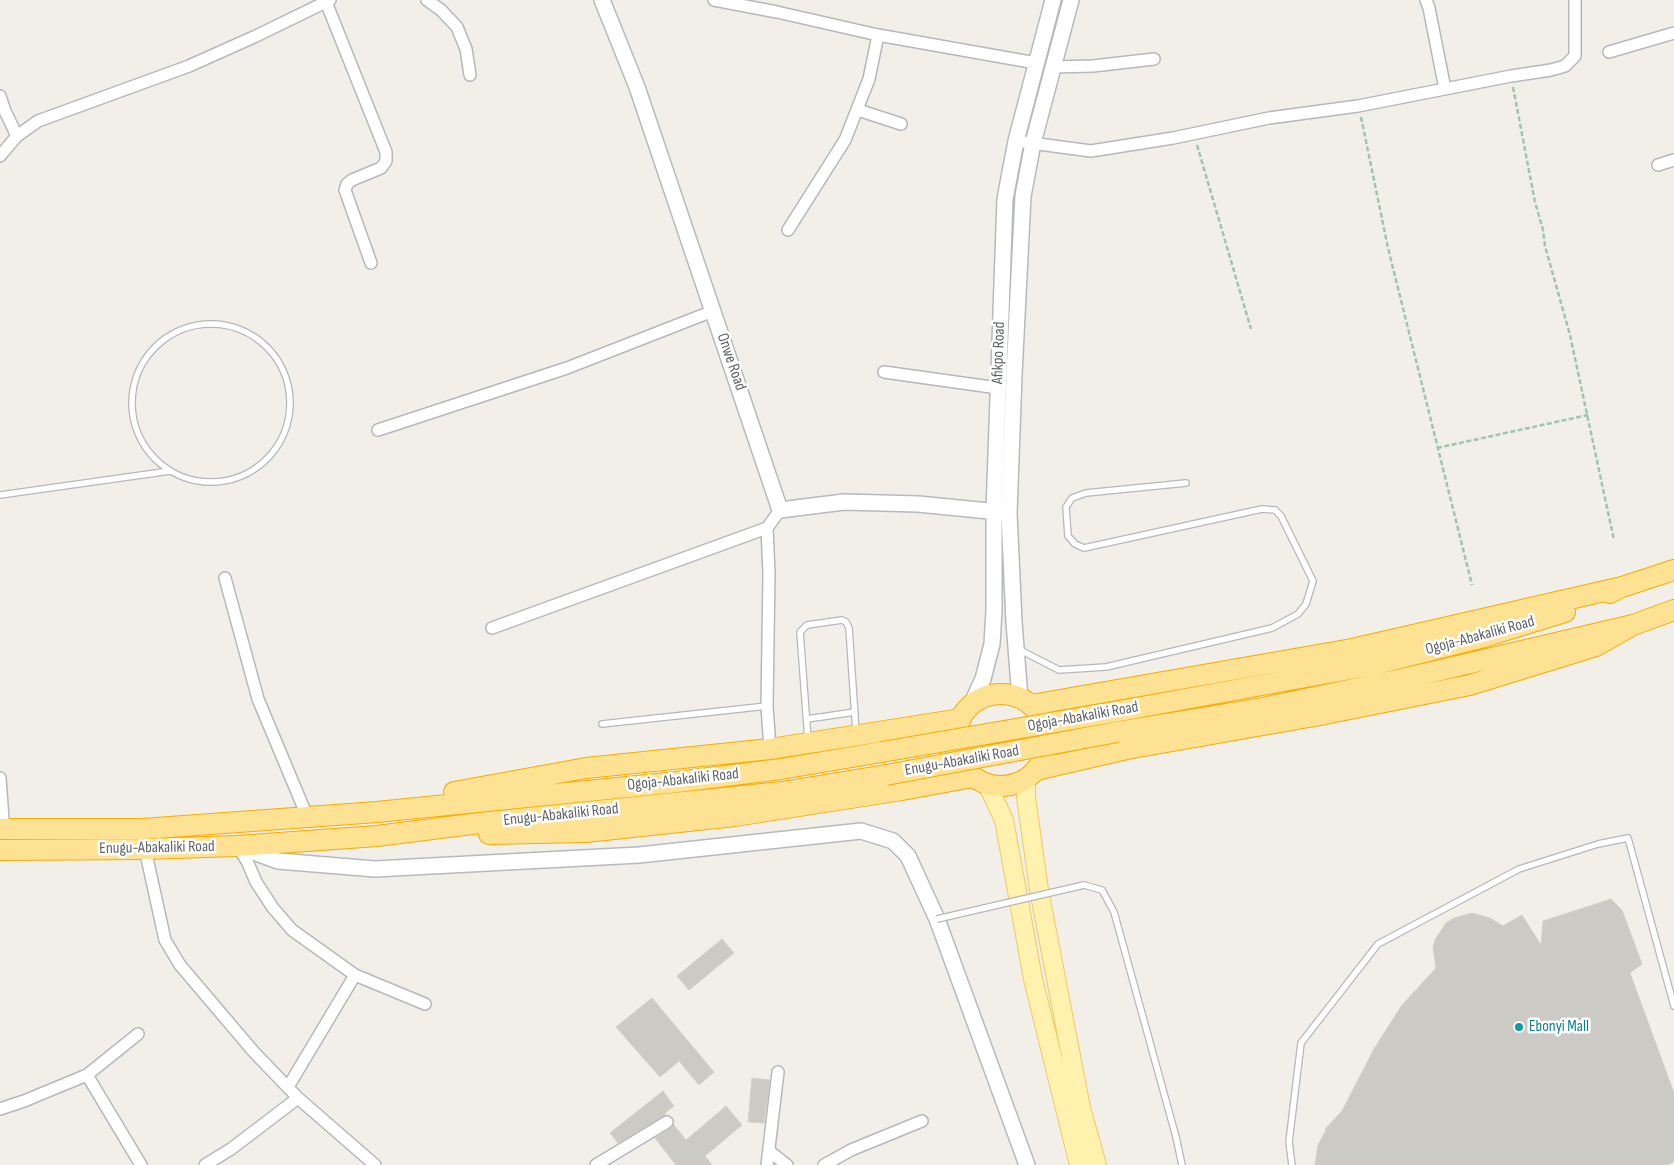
<!DOCTYPE html>
<html>
<head>
<meta charset="utf-8">
<style>
  body { margin:0 }
  canvas { display:block; background:#f1efe8 }
</style>
</head>
<body>
<canvas width="1674" height="1165"></canvas>
<script>
const ctx = document.querySelector('canvas').getContext('2d');
ctx.lineJoin = 'round';
function paint(path, color) { ctx.fillStyle = color; ctx.fill(path, 'evenodd'); }
const poly = rows => new Path2D(rows.map(r => 'M' + r).join(''));
function trace(path, color, width, dash) { ctx.strokeStyle = color; ctx.lineWidth = width; ctx.lineCap = dash ? 'butt' : 'round'; ctx.setLineDash(dash || []); ctx.stroke(path); }
function label(font, color, halo, rows, align = 'center') {
  ctx.font = font + ' "Sofia Sans Condensed",sans-serif'; ctx.lineWidth = 5; ctx.setLineDash([]); ctx.textBaseline = 'middle'; ctx.strokeStyle = halo; ctx.fillStyle = color; for (const [text, x, y, turn = 0] of rows) {
    ctx.save(); ctx.translate(x, y); ctx.rotate((+turn || 0) * Math.PI / 180); ctx.textAlign = isNaN(turn) ? turn : align; if (halo) ctx.strokeText(text, 0, 0); ctx.fillText(text, 0, 0); ctx.restore();
  }
}
const building = poly([
  [1611,899,1622,910,1642,964,1630,973,1674,1093,1674,1162,1667,1165,1315,1165,1318,1145,1326,1130,1325,1129,1342,1111,1374,1049,1402,1005,1436,968,1433,947,1436,938,1446,923,1454,918,1472,913,1490,918,1503,926,1522,915,1541,945,1543,921,1611,899],
  [722,939,734,953,689,990,677,976,722,939],
  [652,998,714,1072,699,1085,679,1061,660,1077,616,1027,652,998],
  [752,1078,770,1080,764,1123,748,1122,752,1078],
  [663,1091,674,1106,665,1113,666,1115,618,1143,610,1133,663,1091],
  [726,1106,742,1125,705,1156,712,1165,676,1165,655,1138,671,1128,674,1125,686,1140,726,1106]
]);
const path = poly([
  [1513,87,1535,202,1543,230,1545,246,1570,335,1614,540],
  [1361,117,1388,248,1472,585],
  [1197,145,1251,329],
  [1437,448,1588,415]
]);
const lane = poly([
  '132 403a79 79 0 1 1 158 0a79 79 0 1 1-158 0Z',
  [0,495,170,471],
  [1018,649,1059,670,1106,667,1272,628,1298,614,1306,604,1313,581,1281,516,1275,510,1262,509,1084,548,1075,544,1068,536,1066,507,1072,498,1086,493,1186,483],
  [807,719,855,712],
  [602,724,767,706],
  [808,740,800,632,807,625,842,620,846,622,849,628,856,732],
  [1176,1137,1182,1165],
  [1292,1165,1289,1142,1301,1043,1378,944,1519,869,1598,844,1628,838,1674,1006]
]);
const street = poly([
  [427,0,441,10,457,27,466,49,470,75],
  [714,0,777,12,878,35,1036,63],
  [1426,0,1429,8,1445,89],
  [326,2,386,152,386,161,381,168,352,180,347,184,345,190,371,263],
  [1609,52,1674,33],
  [1053,67,1093,66,1154,59],
  [0,96,5,111,17,136],
  [858,110,901,124],
  [1016,141,1091,151,1173,138,1269,118,1358,106,1511,76,1551,70,1565,66,1575,56,1575,0],
  [0,156,17,136,38,121,189,66,256,36,330,0],
  [1658,165,1674,160],
  [788,230,845,140,869,79,878,35],
  [884,372,998,388],
  [378,430,567,368,713,311],
  [225,578,258,699,307,816],
  [492,628,767,528],
  [770,749,767,706,769,573,767,528,780,510],
  [0,778,4,833],
  [237,846,247,861,256,882,273,908,292,930,355,975,425,1004],
  [145,849,165,940,180,965,253,1051,298,1098,375,1165],
  [87,1075,141,1165],
  [288,1087,355,975],
  [0,1109,24,1101,87,1075,138,1034],
  [769,1151,787,1165],
  [205,1165,231,1149,298,1098],
  [596,1165,667,1122],
  [767,1165,778,1072],
  [824,1165,851,1150,922,1121]
]);
const secondary = poly([
  [602,0,637,87,780,510,844,502,918,504,1009,513],
  [1020,698,1014,622,1009,513,1014,375,1023,196,1033,143,1071,0],
  [970,707,983,679,992,644,994,610,994,511,1005,199,1016,141,1053,0],
  [243,848,278,861,375,869,639,855,861,831,893,841,908,856,937,919,1027,1165]
]);
const primary = poly([
  [1026,779,1026,797,1039,890,1081,1108,1097,1165],
  [987,784,1004,820,1033,979,1079,1165]
]);
const highway = poly([
  [1610,593,1622,587,1674,570],
  '955 740a46 46 0 1 1 92 0a46 46 0 1 1-92 0Z',
  [1031,705,1352,649,1622,587],
  [1114,712,1372,665,1484,637,1565,612],
  [1117,732,1262,708,1402,679,1633,625,1674,610],
  [1036,770,1127,749,1320,715,1470,685,1596,646,1633,625],
  [454,792,586,768,770,749,961,719],
  [0,829,142,829,377,812,677,782,781,769,882,752],
  [489,834,586,832,735,816,902,790,973,777],
  [0,850,145,849,237,846,377,836,480,823,782,792,886,775]
]);
const laneBridge = poly([
  [937,919,1084,885,1102,890,1114,912,1176,1137]
]);
const highwayBridge = poly([
  [882,752,1114,712],
  [886,775,1117,732]
]);
const markers = [
  [1519,1027,5,"#0f9aa8"]
];
const streetNames = [
  ["Afikpo Road",999,353,-88],
  ["Onwe Road",731,362,71],
  ["Ogoja-Abakaliki Road",1480,636,-15],
  ["Ogoja-Abakaliki Road",1083,717,-10],
  ["Enugu-Abakaliki Road",962,761,-10],
  ["Ogoja-Abakaliki Road",683,780,-6],
  ["Enugu-Abakaliki Road",561,815,-6],
  ["Enugu-Abakaliki Road",157,848,-1]
];
const cultureNames = [
  ["Ebonyi Mall",1529,1027]
];
paint(building, '#cccac5');
trace(building, '#d6d1c6', 1);
trace(lane, '#b5b8bc', 8);
trace(street, '#b5b8bc', 14);
trace(secondary, '#b6babf', 18);
trace(primary, '#f2c960', 20);
trace(highway, '#f9ab00', 22);
trace(path, '#9cc7a9', 2.5, [5, 2.5]);
trace(lane, '#fff', 5.5);
trace(street, '#fff', 11);
trace(secondary, '#fff', 15);
trace(primary, '#fff2af', 18);
trace(highway, '#fde293', 20);
trace(laneBridge, '#b5b8bc', 8, []);
trace(highwayBridge, '#f9ab00', 22, []);
trace(laneBridge, '#fff', 5.5);
trace(highwayBridge, '#fde293', 20);
for (const [x, y, r, color] of markers) { const dot = new Path2D(); dot.arc(x, y, r, 0, 2 * Math.PI); ctx.fillStyle = color; ctx.fill(dot); trace(dot, '#fff', 2); }
label('16px', '#5f6368', '#fff', streetNames);
label('16px', '#0d838f', '#fff', cultureNames, 'left');
</script>
</body>
</html>
